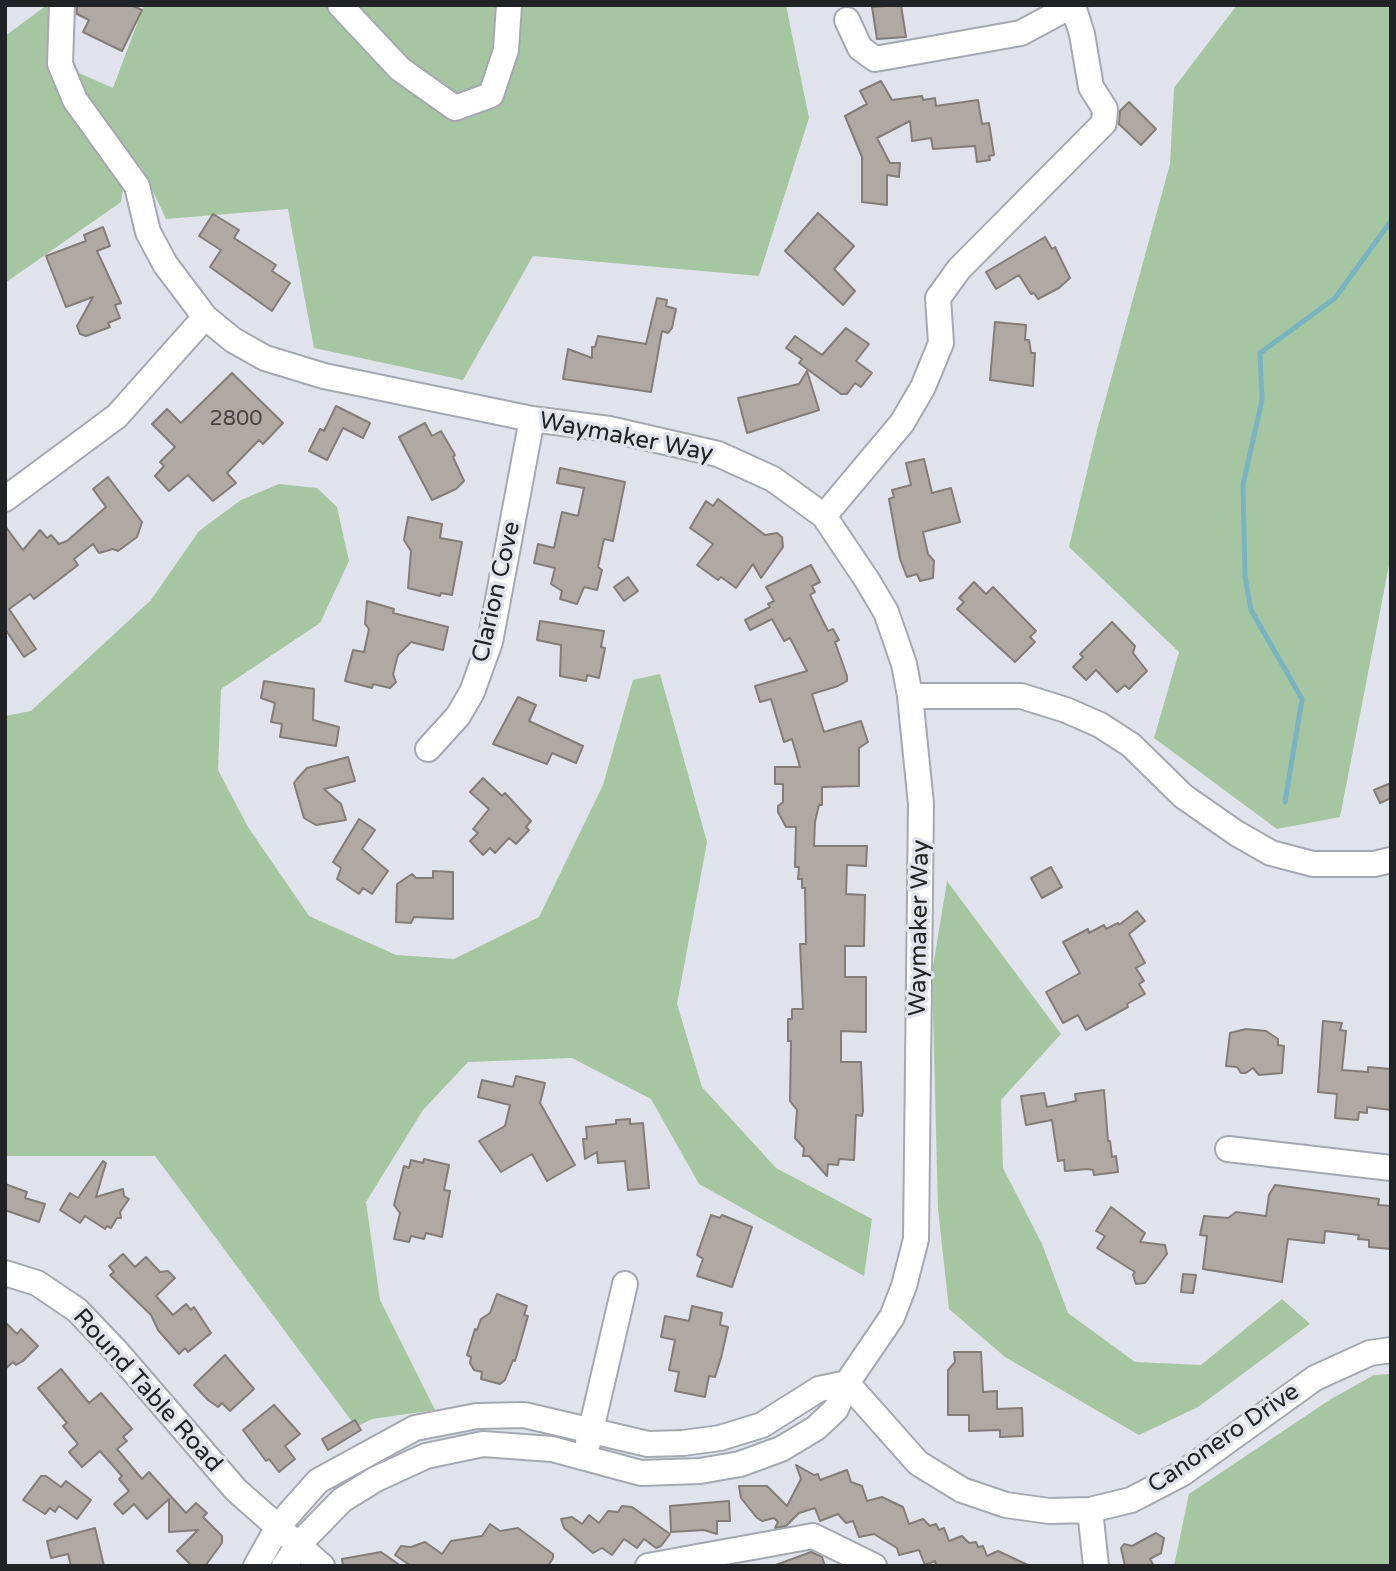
<!DOCTYPE html>
<html>
<head>
<meta charset="utf-8">
<style>
  body { margin:0 }
  #map { position:relative; width:1396px; height:1571px; overflow:hidden; background:#e0e3eb; font-family:"Varela Round",sans-serif }
  canvas { display:block }
  .frame { position:absolute; inset:0; border:7px solid #212225; pointer-events:none }
</style>
</head>
<body>
<div id="map">
<canvas width="1396" height="1571"></canvas>
<div class="frame"></div>
</div>
<script>
const ctx = document.querySelector('canvas').getContext('2d');
ctx.lineJoin = 'round';
function paint(path, color) { ctx.fillStyle = color; ctx.fill(path, 'evenodd'); }
const poly = rows => new Path2D(rows.map(r => 'M' + r).join(''));
function trace(path, color, width, dash) { ctx.strokeStyle = color; ctx.lineWidth = width; ctx.lineCap = dash ? 'butt' : 'round'; ctx.setLineDash(dash || []); ctx.stroke(path); }
function label(font, color, halo, rows, align = 'center') {
  ctx.font = font + ' "Varela Round",sans-serif'; ctx.lineWidth = 7; ctx.setLineDash([]); ctx.textBaseline = 'middle'; ctx.strokeStyle = halo; ctx.fillStyle = color; for (const [text, x, y, turn = 0] of rows) {
    ctx.save(); ctx.translate(x, y); ctx.rotate((+turn || 0) * Math.PI / 180); ctx.textAlign = isNaN(turn) ? turn : align; if (halo) ctx.strokeText(text, 0, 0); ctx.fillText(text, 0, 0); ctx.restore();
  }
}
const green = poly([
  [47,5,53,5,50,65,65,107,124,184,121,202,5,283,5,36],
  [144,5,786,5,809,118,759,276,533,256,463,380,314,348,288,209,166,219,142,168,84,108,72,70,113,88],
  [1237,5,1391,5,1391,555,1340,817,1277,829,1154,738,1179,652,1069,547,1097,430,1170,164,1174,88],
  [279,484,317,488,337,507,349,561,320,623,221,689,218,770,248,827,309,916,396,955,454,959,539,917,603,785,633,680,660,674,707,842,677,1004,702,1087,776,1168,872,1219,864,1276,699,1184,651,1099,572,1058,468,1062,423,1110,366,1202,380,1300,435,1410,372,1419,356,1427,155,1156,5,1156,5,716,31,711,151,600,199,531,241,500],
  [947,881,1061,1034,1001,1100,1003,1168,1042,1244,1068,1313,1135,1362,1201,1365,1282,1299,1310,1324,1198,1407,1139,1435,1005,1357,949,1309,938,1209,932,973],
  [1391,1374,1391,1566,1174,1566,1189,1494,1331,1399,1374,1375]
]);
const stream = poly([
  [1285,802,1302,699,1251,610,1245,577,1243,485,1262,400,1260,353,1335,298,1391,221]
]);
const building = poly([
  [77,5,131,5,142,10,122,51,83,32,89,20,77,14,77,5],
  [901,5,906,37,877,39,872,7,901,5],
  [881,81,892,100,922,96,923,100,935,98,936,106,978,100,982,124,989,123,994,155,989,156,990,160,977,162,975,146,933,149,931,138,912,141,910,121,877,138,890,163,900,163,899,177,887,175,887,205,862,202,862,157,845,116,867,104,860,91,881,81],
  [1129,102,1156,129,1141,145,1119,124,1120,111,1129,102],
  [818,213,854,246,834,269,855,291,843,305,785,251,818,213],
  [213,214,239,230,234,238,276,265,272,271,290,283,272,311,210,267,221,250,199,236,213,214],
  [103,227,110,246,97,251,121,303,115,305,120,318,108,323,110,327,86,336,80,334,77,326,93,297,66,307,46,256,86,241,84,235,103,227],
  [1045,237,1052,249,1055,247,1070,278,1059,288,1038,299,1034,293,1031,294,1019,275,996,289,986,272,1045,237],
  [657,298,667,300,666,306,676,309,672,328,668,333,662,331,651,392,563,379,568,349,592,358,592,347,595,347,598,336,646,344,657,298],
  [995,322,1026,325,1025,340,1029,340,1031,353,1035,353,1033,386,990,380,995,322],
  [846,328,869,344,856,361,872,373,861,387,855,383,847,394,841,394,799,363,802,359,786,348,795,336,822,355,846,328],
  [807,371,819,410,747,433,738,398,799,384,807,371],
  [232,373,283,423,263,444,259,440,227,473,236,483,213,501,188,475,169,491,155,476,164,466,160,462,175,447,152,424,167,409,181,423,232,373],
  [336,406,370,423,363,438,343,428,327,460,309,451,320,429,324,431,336,406],
  [425,423,432,436,441,431,455,455,453,457,464,481,456,489,432,500,399,437,425,423],
  [924,459,932,493,951,488,960,522,923,532,928,554,934,561,933,578,920,581,917,574,907,577,900,559,889,499,894,497,892,490,911,485,906,463,924,459],
  [560,468,625,482,613,541,604,539,598,567,602,570,597,590,584,587,577,604,560,599,562,591,551,584,555,568,534,563,538,544,554,548,562,512,578,516,584,488,557,483,560,468],
  [108,477,142,522,137,537,118,551,113,549,99,553,93,544,74,559,78,565,34,599,30,594,9,609,36,649,24,657,5,629,5,526,23,550,40,530,47,538,51,535,59,544,67,541,106,507,93,489,108,477],
  [718,499,765,535,777,533,782,537,783,547,761,578,753,564,736,588,721,577,718,580,697,565,713,544,690,528,706,501,713,506,718,499],
  [408,517,442,524,440,538,462,542,452,595,441,593,440,596,408,588,411,551,404,540,408,517],
  [811,565,820,582,812,586,815,592,810,595,828,631,833,629,839,640,835,642,847,676,847,681,838,686,812,694,824,732,861,721,868,742,859,748,859,786,822,787,822,805,819,805,815,822,814,846,867,846,866,866,847,865,846,894,865,895,864,946,845,946,845,977,866,977,866,1032,841,1031,841,1062,861,1062,863,1111,862,1116,856,1115,854,1160,839,1159,838,1165,828,1164,827,1176,809,1156,803,1156,804,1148,795,1138,797,1110,790,1101,791,1041,788,1041,788,1019,792,1019,792,1009,803,1009,800,944,806,944,805,888,802,888,802,879,798,879,799,867,795,867,796,827,786,827,778,812,778,806,783,802,783,784,775,784,775,767,800,767,792,739,784,742,771,699,760,702,755,686,807,671,790,638,784,641,772,619,750,630,745,620,770,607,768,604,774,601,766,587,811,565],
  [628,577,638,591,624,601,614,587,628,577],
  [974,582,986,594,993,587,1036,631,1030,637,1035,642,1015,662,957,609,964,602,959,598,974,582],
  [367,601,394,609,393,613,448,627,443,650,411,642,398,655,393,674,396,682,390,688,373,684,372,688,345,681,353,650,364,652,369,629,365,624,367,601],
  [540,621,604,631,601,647,605,648,599,678,587,675,586,681,560,676,561,645,537,640,540,621],
  [1112,622,1135,646,1133,653,1147,671,1129,689,1125,685,1117,692,1096,670,1086,680,1073,667,1083,657,1080,654,1112,622],
  [264,681,314,689,313,720,339,727,336,746,280,737,282,724,271,722,275,703,261,698,264,681],
  [518,697,536,705,529,721,583,746,576,763,552,753,547,764,493,744,518,697],
  [348,757,355,781,324,789,341,804,346,820,316,825,304,818,294,783,297,779,307,768,348,757],
  [483,778,502,796,505,793,531,821,526,827,529,830,516,844,509,838,495,853,490,848,483,855,470,841,478,833,473,829,489,809,470,792,483,778],
  [1391,783,1391,798,1380,803,1374,790,1391,783],
  [359,819,375,830,362,849,388,871,372,894,363,888,359,894,337,879,341,868,333,862,359,819],
  [1051,867,1062,887,1042,898,1031,878,1051,867],
  [433,871,453,872,453,919,414,917,411,923,396,922,397,884,412,874,416,878,433,878,433,871],
  [1137,911,1145,921,1129,934,1145,963,1136,968,1144,981,1139,984,1145,994,1127,1004,1128,1007,1086,1030,1078,1015,1063,1023,1046,992,1080,973,1063,942,1088,929,1089,933,1104,925,1106,929,1118,923,1119,925,1137,911],
  [1323,1021,1342,1023,1340,1030,1346,1031,1342,1070,1368,1072,1368,1067,1391,1069,1391,1110,1367,1107,1367,1113,1359,1112,1358,1120,1335,1118,1337,1094,1318,1092,1323,1021],
  [1246,1029,1266,1031,1278,1039,1278,1045,1284,1046,1282,1073,1259,1075,1253,1068,1246,1073,1241,1073,1237,1067,1226,1066,1230,1033,1246,1029],
  [516,1076,545,1083,540,1103,575,1165,547,1181,532,1154,501,1172,479,1141,505,1126,510,1105,478,1097,482,1080,513,1087,516,1076],
  [1104,1090,1108,1141,1110,1141,1112,1157,1116,1156,1118,1172,1094,1175,1093,1170,1088,1169,1065,1171,1064,1160,1058,1161,1052,1120,1026,1125,1021,1096,1044,1093,1047,1107,1076,1101,1075,1094,1104,1090],
  [630,1119,630,1124,643,1123,649,1188,628,1190,625,1161,598,1163,597,1152,585,1159,583,1139,587,1139,586,1127,616,1124,616,1120,630,1119],
  [424,1159,449,1165,444,1190,450,1191,442,1237,426,1233,424,1239,411,1236,409,1242,394,1239,400,1213,394,1205,404,1166,409,1168,411,1160,423,1163,424,1159],
  [103,1161,106,1163,96,1197,123,1189,124,1196,129,1199,120,1212,121,1218,117,1218,111,1228,107,1226,105,1229,85,1216,80,1223,60,1210,70,1193,78,1198,103,1161],
  [5,1184,27,1192,25,1198,45,1204,39,1222,5,1210,5,1184],
  [1275,1185,1379,1199,1378,1205,1391,1206,1391,1249,1369,1247,1369,1240,1358,1239,1359,1235,1325,1231,1324,1243,1288,1239,1282,1282,1203,1269,1207,1236,1200,1235,1204,1216,1228,1218,1236,1212,1266,1216,1269,1195,1275,1185],
  [1111,1207,1145,1233,1140,1242,1165,1245,1167,1254,1145,1283,1136,1284,1133,1275,1135,1272,1097,1248,1105,1236,1096,1231,1111,1207],
  [711,1215,720,1218,722,1215,752,1227,732,1287,697,1276,703,1259,697,1255,711,1215],
  [123,1254,135,1267,146,1257,160,1272,168,1271,175,1278,156,1296,173,1315,186,1304,191,1310,194,1307,211,1333,188,1352,185,1348,179,1354,158,1330,151,1315,110,1275,114,1272,109,1266,123,1254],
  [1183,1274,1196,1275,1193,1293,1181,1292,1183,1274],
  [497,1294,527,1306,524,1315,528,1316,515,1361,513,1360,505,1380,500,1384,481,1379,482,1372,474,1370,470,1363,471,1357,467,1355,475,1329,477,1330,481,1319,490,1313,497,1294],
  [692,1306,722,1313,720,1325,728,1327,721,1358,715,1377,709,1376,705,1397,675,1391,679,1372,669,1370,675,1340,661,1337,665,1316,689,1321,692,1306],
  [5,1322,17,1334,21,1329,38,1346,23,1361,16,1365,13,1362,5,1369,5,1322],
  [954,1352,981,1352,983,1392,997,1391,997,1409,1022,1408,1023,1436,1000,1437,1000,1430,969,1431,969,1415,948,1415,948,1370,955,1362,954,1352],
  [225,1355,254,1389,230,1411,222,1403,218,1407,208,1400,194,1385,225,1355],
  [61,1369,89,1403,101,1393,132,1429,123,1437,127,1441,117,1449,142,1479,149,1472,186,1513,196,1503,207,1513,203,1517,222,1536,222,1543,205,1566,192,1566,177,1551,198,1530,169,1532,169,1499,147,1519,134,1504,123,1514,114,1504,129,1491,119,1479,122,1476,100,1451,82,1467,69,1452,78,1444,63,1426,67,1423,38,1388,61,1369],
  [274,1405,300,1434,285,1446,295,1459,279,1472,269,1459,266,1461,243,1430,274,1405],
  [355,1420,361,1430,328,1450,322,1439,355,1420],
  [796,1465,814,1475,818,1474,820,1480,847,1470,851,1482,862,1486,867,1501,882,1497,903,1507,909,1524,923,1519,930,1526,936,1524,939,1530,944,1528,949,1541,962,1536,969,1543,976,1542,978,1547,983,1546,987,1556,998,1551,1030,1566,936,1566,935,1561,925,1565,919,1550,899,1555,897,1548,874,1534,859,1537,853,1521,846,1523,838,1514,820,1521,815,1508,799,1513,786,1526,775,1528,778,1522,774,1518,762,1521,757,1518,741,1498,739,1486,767,1486,787,1506,801,1479,796,1465],
  [41,1476,46,1476,61,1487,66,1481,91,1500,77,1519,59,1506,55,1512,50,1508,45,1514,23,1500,41,1476],
  [729,1501,730,1521,717,1521,717,1534,704,1530,671,1532,670,1506,729,1501],
  [622,1506,632,1507,670,1534,661,1546,656,1548,644,1539,637,1548,624,1539,612,1555,602,1548,593,1553,564,1528,561,1519,572,1517,582,1524,589,1515,599,1523,608,1511,618,1512,622,1506],
  [490,1524,500,1531,518,1528,553,1554,553,1558,548,1566,411,1566,395,1555,401,1546,411,1547,425,1542,442,1554,451,1541,482,1536,490,1524],
  [95,1528,104,1566,71,1566,68,1554,51,1558,47,1541,95,1528],
  [1156,1533,1164,1538,1161,1553,1150,1559,1154,1566,1125,1566,1121,1548,1124,1544,1132,1546,1156,1533],
  [381,1552,401,1566,343,1566,342,1559,381,1552],
  [811,1552,822,1557,825,1566,773,1566,811,1552]
]);
const minor = poly([
  [62,5,60,64,75,100,137,186,148,232,165,264,205,317,233,340,265,358,324,376,532,419,609,429,718,454,773,479,824,516,867,580,886,612,904,664,910,696,921,804,916,1239,904,1286,892,1317,847,1383,836,1409,816,1428,781,1449,740,1464,700,1471,641,1473,552,1449,483,1444,426,1456,376,1479,342,1500,299,1544,284,1566],
  [340,5,400,69,455,108,491,95,506,50,509,5],
  [847,20,860,48,875,59,1021,33,1073,5],
  [5,499,117,416,205,317],
  [824,516,902,423,923,387,941,343,938,298,959,269,1104,123,1105,109,1091,87,1082,34,1073,6],
  [910,696,1021,696,1066,710,1100,725,1131,745,1183,796,1236,833,1271,853,1313,864,1374,864,1391,860],
  [428,749,458,716,472,692,490,642,532,419],
  [1228,1149,1391,1168],
  [5,1273,37,1283,77,1310,117,1352,236,1490,322,1566],
  [847,1383,918,1463,962,1490,1006,1505,1049,1511,1090,1510,1131,1500,1183,1473,1315,1378,1370,1353,1391,1350],
  [588,1443,625,1284],
  [1090,1510,1096,1566],
  [256,1566,279,1525,318,1481,415,1428,477,1416,524,1415,648,1444,683,1443,720,1438,762,1425,819,1389,847,1383],
  [648,1566,813,1536,874,1566]
]);
const numberNames = [
  ["2800",236,419]
];
const streetNames = [
  ["Waymaker Way",626,438,11],
  ["Clarion Cove",497,592,-77],
  ["Waymaker Way",920,928,-89],
  ["Round Table Road",147,1391,48],
  ["Canonero Drive",1224,1439,-34]
];
paint(green, '#a5c6a1');
trace(stream, '#7ab4c3', 5);
paint(building, '#b0a8a3');
trace(building, '#837c77', 2);
trace(minor, '#a5a8b0', 28);
trace(minor, '#fff', 24);
label('21px', '#454444', null, numberNames);
label('24px', '#212225', '#e0e3eb', streetNames);
</script>
</body>
</html>
